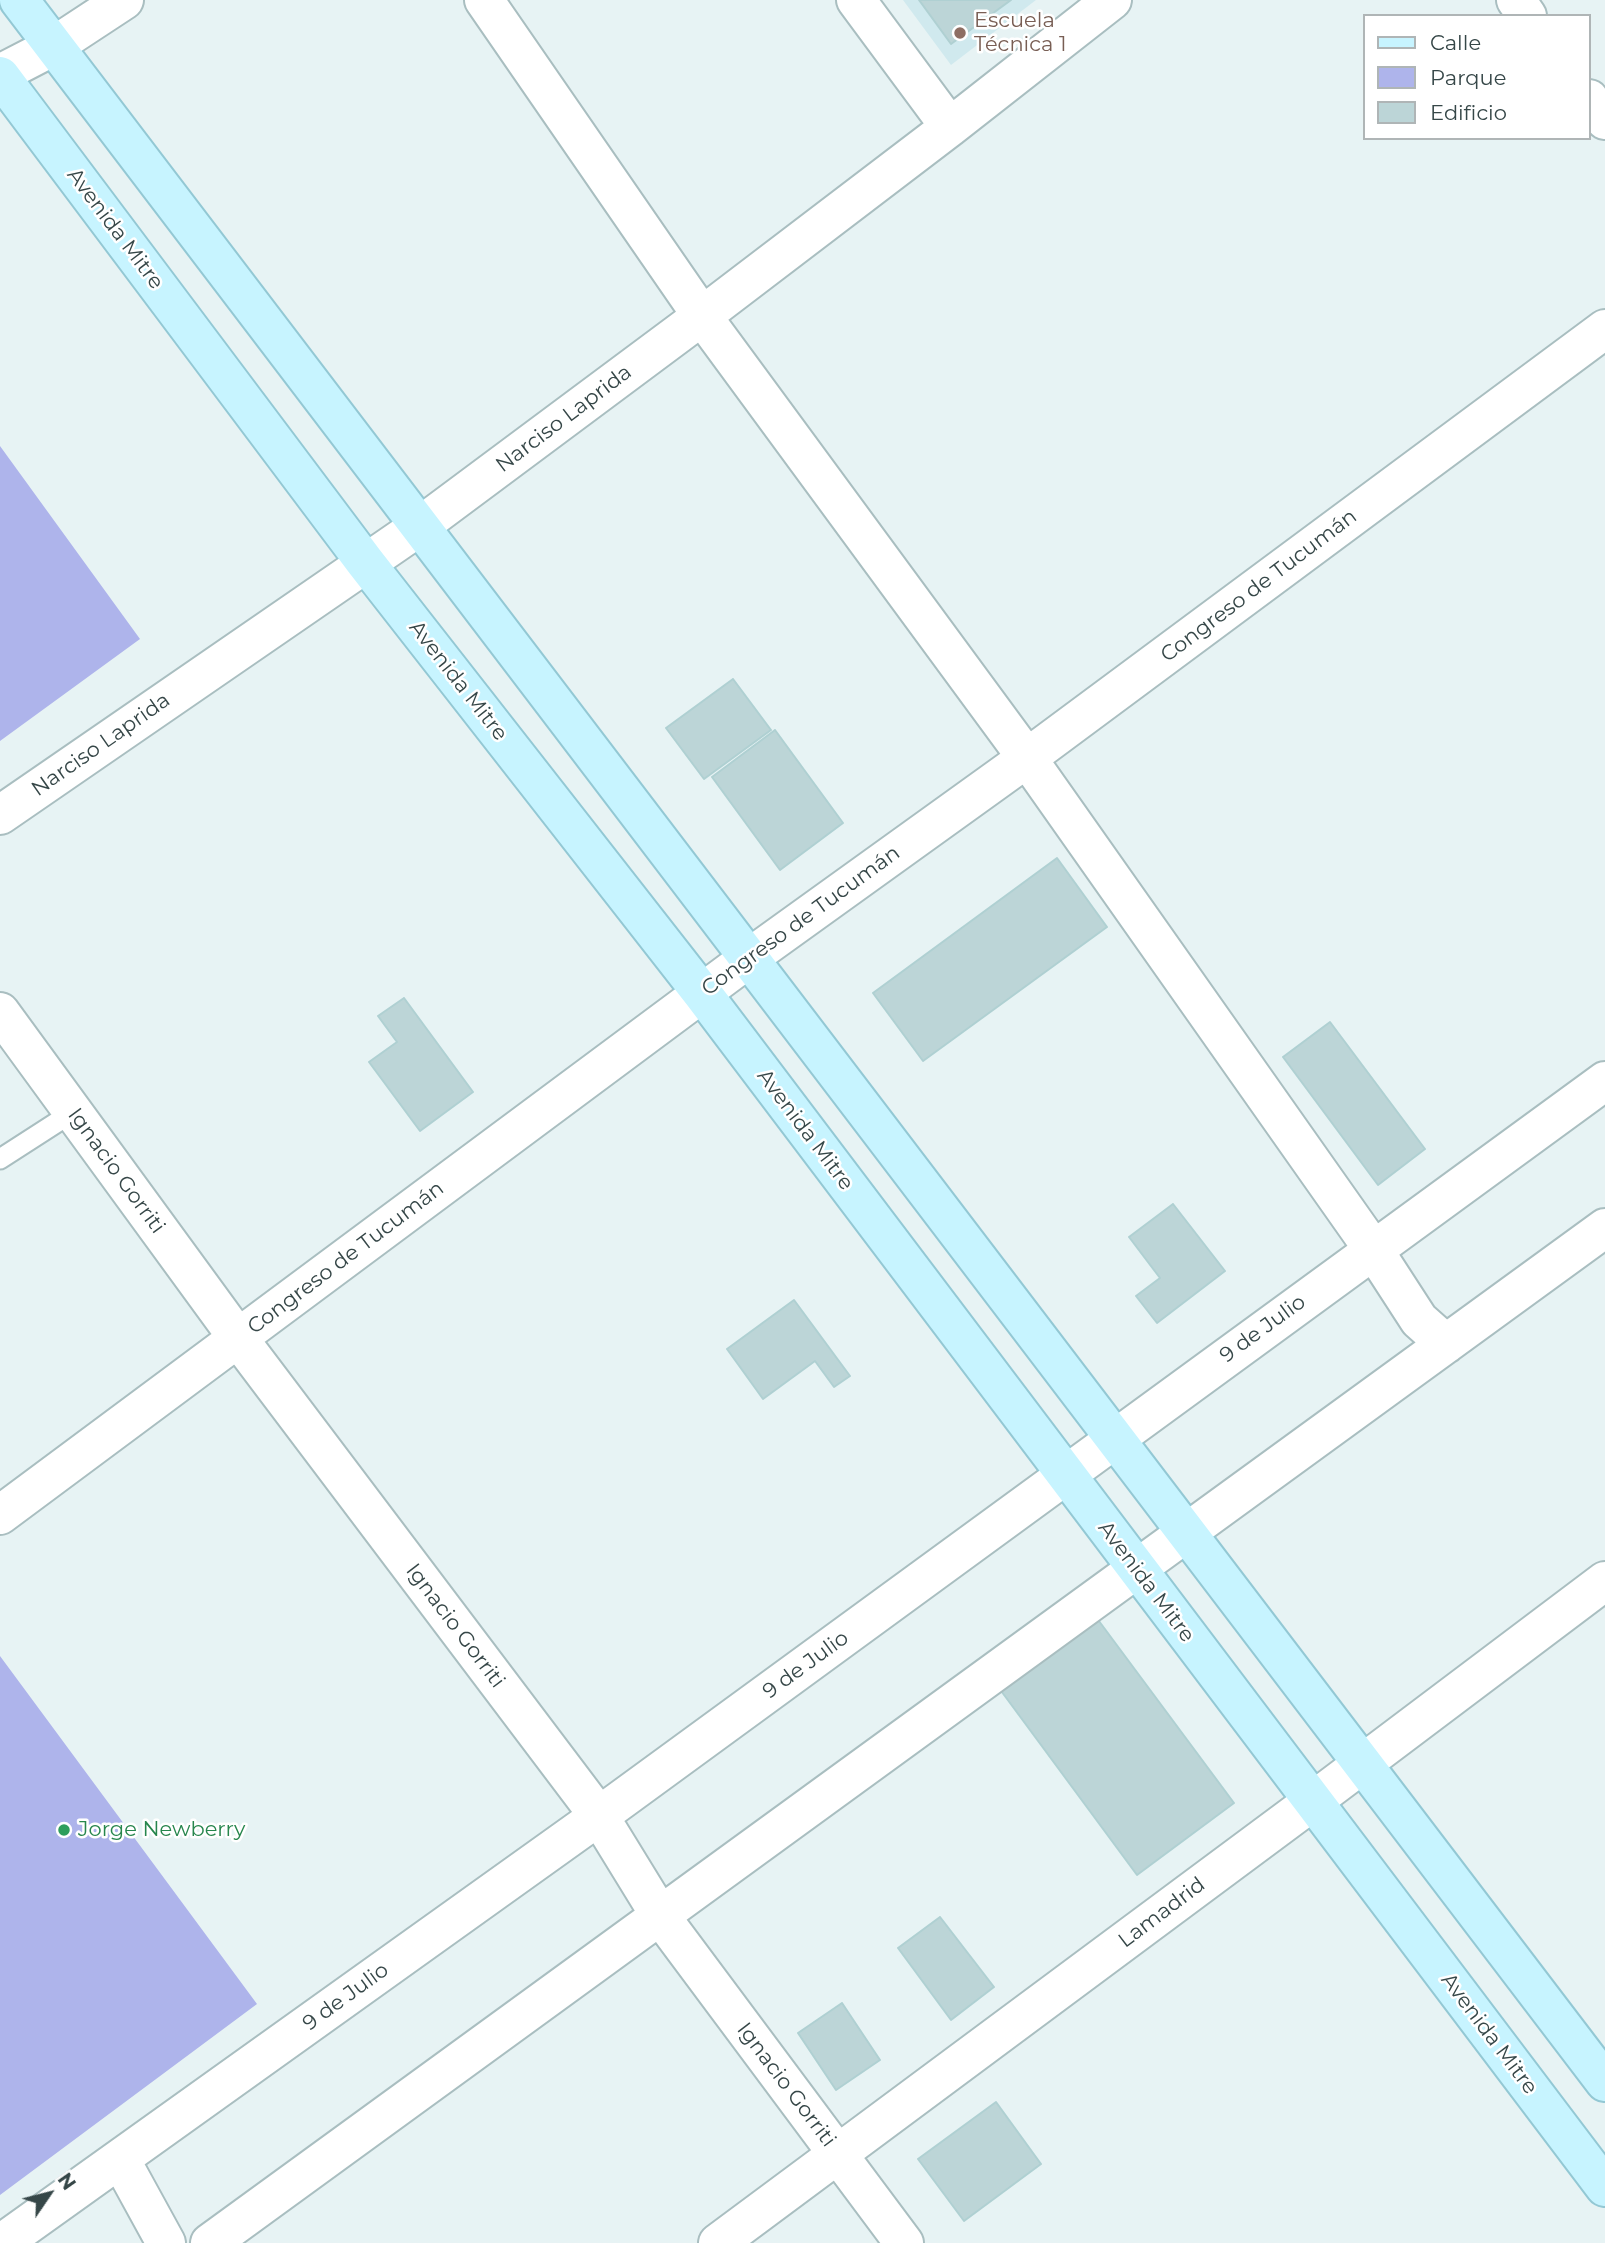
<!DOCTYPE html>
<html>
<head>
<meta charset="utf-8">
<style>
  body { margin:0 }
  #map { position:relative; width:1605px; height:2243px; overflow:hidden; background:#e7f3f4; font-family:Montserrat,sans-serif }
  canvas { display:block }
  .legend { position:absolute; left:1363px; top:14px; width:228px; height:126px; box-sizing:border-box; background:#fff; border:2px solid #afb5b6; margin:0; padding:9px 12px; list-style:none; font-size:21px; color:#364748 }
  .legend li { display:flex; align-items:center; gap:14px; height:35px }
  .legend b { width:35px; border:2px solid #afb5b6 }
  .north { position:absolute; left:14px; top:2159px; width:70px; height:70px; -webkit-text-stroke:5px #fff; paint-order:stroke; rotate:55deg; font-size:19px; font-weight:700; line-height:28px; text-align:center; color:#364748 }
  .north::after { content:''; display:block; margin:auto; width:24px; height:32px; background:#364748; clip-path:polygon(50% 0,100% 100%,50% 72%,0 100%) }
</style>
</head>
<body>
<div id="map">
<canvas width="1605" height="2243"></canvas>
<ul class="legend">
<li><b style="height:9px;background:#c7f4ff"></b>Calle</li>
<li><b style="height:19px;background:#aeb4eb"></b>Parque</li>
<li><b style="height:19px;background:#bcd5d7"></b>Edificio</li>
</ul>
<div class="north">N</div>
</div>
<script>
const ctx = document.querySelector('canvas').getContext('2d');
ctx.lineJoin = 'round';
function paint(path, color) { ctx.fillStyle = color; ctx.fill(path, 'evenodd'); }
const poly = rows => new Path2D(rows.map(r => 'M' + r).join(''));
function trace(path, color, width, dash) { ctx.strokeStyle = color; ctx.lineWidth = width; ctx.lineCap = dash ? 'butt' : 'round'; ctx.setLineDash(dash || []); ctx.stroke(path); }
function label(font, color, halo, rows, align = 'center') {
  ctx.font = font + ' Montserrat,sans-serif'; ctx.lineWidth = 5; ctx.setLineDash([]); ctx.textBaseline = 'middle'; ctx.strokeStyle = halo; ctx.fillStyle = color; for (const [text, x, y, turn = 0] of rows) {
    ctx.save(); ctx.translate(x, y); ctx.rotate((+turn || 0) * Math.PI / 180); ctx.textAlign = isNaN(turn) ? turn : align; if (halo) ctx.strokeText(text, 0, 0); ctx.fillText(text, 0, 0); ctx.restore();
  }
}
const education = poly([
  [903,0,1036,0,951,65]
]);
const green = poly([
  [0,446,140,639,0,741],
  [0,1656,257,2004,0,2195]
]);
const building = poly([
  [919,0,1011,0,951,44,919,0],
  [733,679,771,730,704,779,666,728,733,679],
  [775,730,843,823,780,870,712,777,775,730],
  [1057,858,1107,927,923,1061,873,993,1057,858],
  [404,998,473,1092,420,1131,369,1062,397,1042,378,1016,404,998],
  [1330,1022,1425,1149,1378,1185,1283,1057,1330,1022],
  [1173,1204,1225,1271,1157,1323,1136,1296,1160,1278,1129,1237,1173,1204],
  [794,1300,850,1376,834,1387,815,1361,763,1399,727,1349,794,1300],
  [1093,1613,1234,1803,1137,1875,996,1684,1093,1613],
  [940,1917,994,1987,951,2020,898,1948,940,1917],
  [842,2003,880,2060,836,2090,798,2033,842,2003],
  [996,2102,1041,2164,964,2221,918,2159,996,2102]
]);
const lane = poly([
  [0,1159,73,1112]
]);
const street = poly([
  [484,0,702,316,1027,758,1373,1249,1419,1320,1446,1344],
  [856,0,950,127],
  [1516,0,1527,16],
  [0,74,54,46,124,0],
  [1589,99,1605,120],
  [0,815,420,526,702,316,950,127,1112,0],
  [0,1012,238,1338,599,1816,661,1917,904,2243],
  [0,1515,749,958,1027,758,1605,329],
  [120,2159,166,2243],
  [2,2243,599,1816,1605,1081],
  [210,2243,1605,1228],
  [718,2243,1313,1801,1605,1581]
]);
const secondary = poly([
  [19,0,1605,2082],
  [0,76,365,562,702,993,1605,2187]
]);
const markers = [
  [960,33,7,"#8d6e63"],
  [64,1830,7,"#2e9e5b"]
];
const educationNames = [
  ["Escuela",974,21],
  ["Técnica 1",974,45]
];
const streetNames = [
  ["Avenida Mitre",115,229,53],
  ["Narciso Laprida",564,419,-37],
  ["Congreso de Tucumán",1259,586,-37],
  ["Avenida Mitre",458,681,52],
  ["Narciso Laprida",101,745,-35],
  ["Congreso de Tucumán",801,921,-36],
  ["Avenida Mitre",805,1130,53],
  ["Ignacio Gorriti",116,1171,54],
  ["Congreso de Tucumán",346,1258,-37],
  ["9 de Julio",1263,1329,-36],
  ["Avenida Mitre",1146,1582,53],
  ["Ignacio Gorriti",455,1626,53],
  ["9 de Julio",806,1665,-36],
  ["Lamadrid",1162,1913,-37],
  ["9 de Julio",346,1997,-36],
  ["Avenida Mitre",1489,2034,53],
  ["Ignacio Gorriti",786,2085,53]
];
const leisureNames = [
  ["Jorge Newberry",78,1830]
];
paint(education, '#d0e9ee');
paint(green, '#aeb4eb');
paint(building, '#bcd5d7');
trace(building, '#afd0d2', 2);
trace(lane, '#a9bec0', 23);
trace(street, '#a9bec0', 42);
trace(secondary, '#93c8d4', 42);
trace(lane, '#fff', 19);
trace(street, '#fff', 38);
trace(secondary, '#c7f4ff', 38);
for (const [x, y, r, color] of markers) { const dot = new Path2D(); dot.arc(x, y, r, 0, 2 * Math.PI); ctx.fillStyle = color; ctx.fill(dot); trace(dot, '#fff', 2.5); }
label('21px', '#785e54', '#fff', educationNames, 'left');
label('21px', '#364748', '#fff', streetNames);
label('21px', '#27864d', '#fff', leisureNames, 'left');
</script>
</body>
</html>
